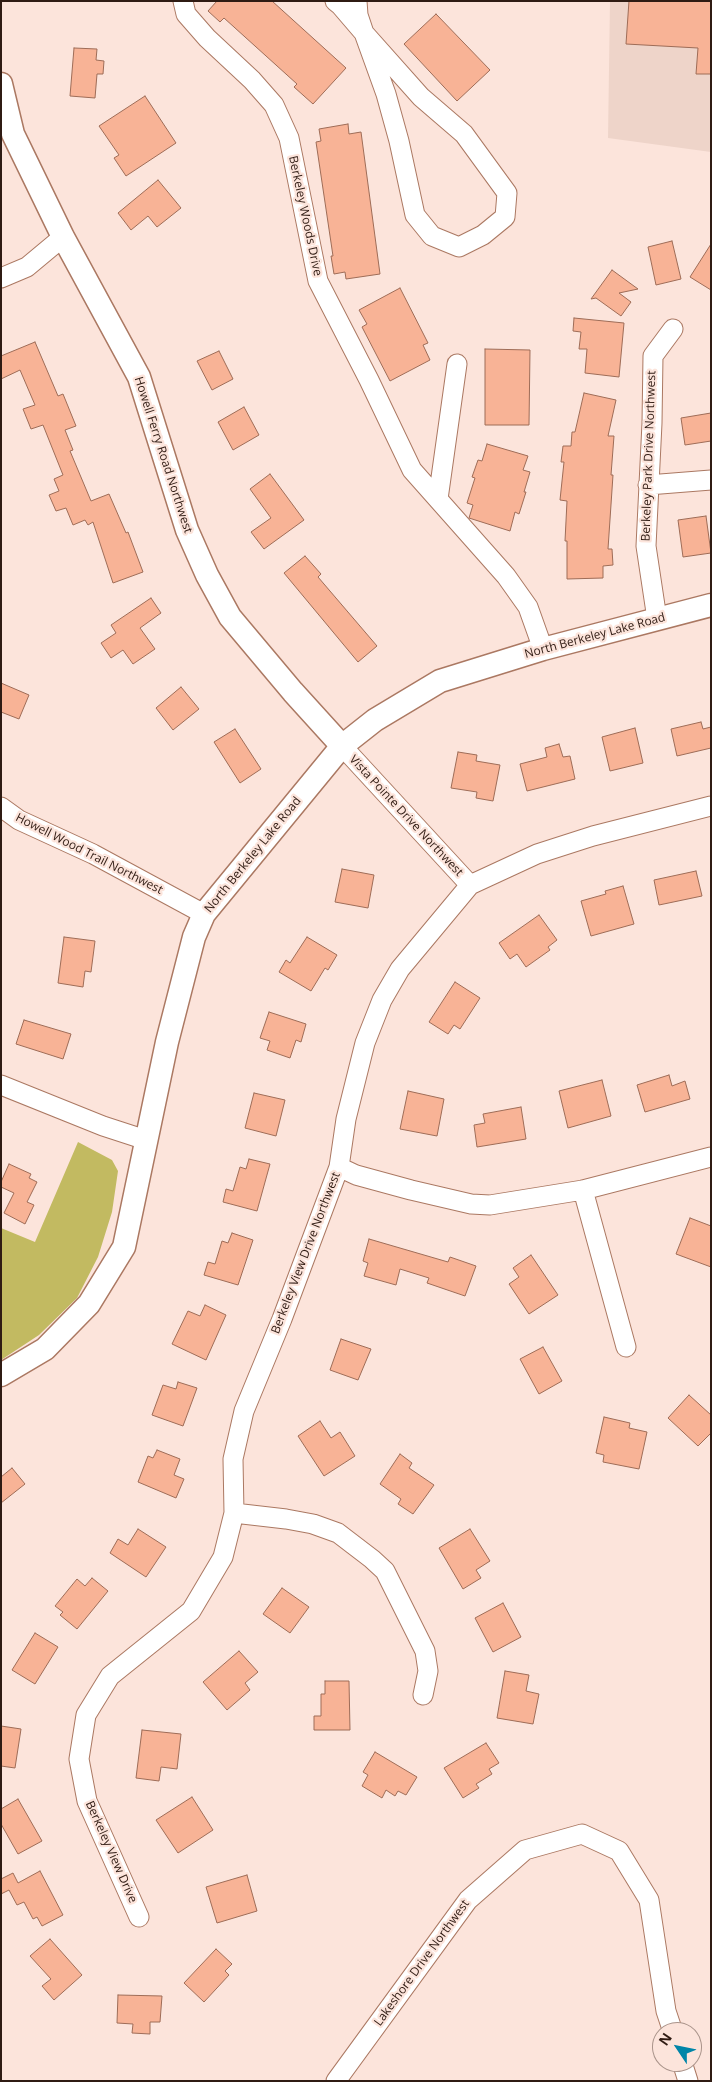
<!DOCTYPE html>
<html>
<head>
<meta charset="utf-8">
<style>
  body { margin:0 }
  #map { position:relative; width:712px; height:2082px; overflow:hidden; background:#fce4db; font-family:"Open Sans",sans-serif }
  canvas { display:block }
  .frame { position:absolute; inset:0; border:2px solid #2f1b13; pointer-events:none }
  .north { position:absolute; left:652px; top:2022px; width:50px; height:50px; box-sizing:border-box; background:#fce4db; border:1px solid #aa948b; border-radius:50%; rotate:304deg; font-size:14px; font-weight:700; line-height:20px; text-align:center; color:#2f1b13 }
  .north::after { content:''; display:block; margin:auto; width:18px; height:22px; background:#0085a8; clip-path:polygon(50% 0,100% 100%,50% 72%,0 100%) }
</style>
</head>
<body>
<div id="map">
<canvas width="712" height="2082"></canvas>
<div class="frame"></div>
<div class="north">N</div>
</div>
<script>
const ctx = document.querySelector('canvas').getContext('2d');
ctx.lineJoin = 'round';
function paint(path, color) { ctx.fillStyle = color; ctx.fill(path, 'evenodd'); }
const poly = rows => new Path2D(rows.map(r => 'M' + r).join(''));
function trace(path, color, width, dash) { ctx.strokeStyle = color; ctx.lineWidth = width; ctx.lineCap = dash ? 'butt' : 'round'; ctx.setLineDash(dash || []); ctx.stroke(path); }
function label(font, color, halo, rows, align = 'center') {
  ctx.font = font + ' "Open Sans",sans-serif'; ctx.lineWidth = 4.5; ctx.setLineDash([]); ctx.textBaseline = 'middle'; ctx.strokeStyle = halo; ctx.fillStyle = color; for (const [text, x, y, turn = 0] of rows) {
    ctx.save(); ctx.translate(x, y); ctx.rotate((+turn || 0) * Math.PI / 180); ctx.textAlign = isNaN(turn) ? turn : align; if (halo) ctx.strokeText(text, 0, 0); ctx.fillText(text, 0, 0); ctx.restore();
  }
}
const built = poly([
  [610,1,711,1,711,152,608,138]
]);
const forest = poly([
  [78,1142,112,1160,118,1171,112,1212,98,1257,77,1298,39,1335,1,1360,1,1228,35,1242]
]);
const building = poly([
  [217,1,272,1,346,68,313,104,294,87,297,84,224,18,220,22,208,11,217,1],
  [629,1,711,1,711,74,696,74,698,48,626,44,629,1],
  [436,14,490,70,457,101,404,44,436,14],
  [74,48,97,49,96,60,104,61,103,74,97,74,95,98,70,96,74,48],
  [145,96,176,143,126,176,114,158,119,155,99,126,145,96],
  [348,124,349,134,361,132,380,274,346,279,345,272,334,274,331,256,333,256,316,142,321,141,319,129,348,124],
  [158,180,181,208,157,227,148,216,131,230,118,213,158,180],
  [672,241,681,279,656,285,648,247,672,241],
  [711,244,711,290,690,277,711,244],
  [612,270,638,289,619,293,631,302,621,316,596,298,591,299,612,270],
  [400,288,428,343,423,345,430,360,390,381,362,327,367,324,359,310,400,288],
  [574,318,624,323,619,377,585,373,587,349,579,349,581,332,573,331,574,318],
  [35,342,58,396,63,394,76,426,65,430,73,450,70,451,91,501,109,494,126,533,128,532,143,572,113,583,93,522,88,525,85,520,73,525,66,508,56,511,49,495,59,491,54,479,63,475,43,425,31,429,23,409,35,405,20,370,1,379,1,356,35,342],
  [485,349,530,350,529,425,485,425,485,349],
  [219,351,233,379,212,390,197,361,219,351],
  [584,393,616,400,608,436,614,436,611,475,613,475,608,549,612,549,613,565,603,566,603,578,567,579,567,541,565,541,567,501,560,500,564,462,561,462,563,446,571,446,572,432,575,432,584,393],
  [244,407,259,435,233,450,218,422,244,407],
  [711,413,711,441,685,445,681,418,711,413],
  [487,444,528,456,523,470,530,472,524,492,526,492,519,514,515,512,510,531,469,518,473,505,467,503,475,478,472,477,478,460,482,461,487,444],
  [270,474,304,520,264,549,251,532,271,518,250,489,270,474],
  [706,516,711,553,683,557,678,520,706,516],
  [305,556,321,574,318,577,377,646,358,662,284,573,305,556],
  [151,598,161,613,140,628,155,649,133,664,123,650,111,658,101,643,116,633,111,625,151,598],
  [1,683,29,695,19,719,1,712,1,683],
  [181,687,199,709,173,730,156,708,181,687],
  [701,722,703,729,711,727,711,748,677,756,671,729,701,722],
  [635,728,643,763,610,771,602,737,635,728],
  [235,729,261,769,240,783,214,742,235,729],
  [559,744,563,757,570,756,575,779,527,791,520,764,547,757,545,748,559,744],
  [458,752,477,755,476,761,500,765,493,801,476,798,477,792,451,788,458,752],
  [342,869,374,875,368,908,335,902,342,869],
  [696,871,702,896,659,905,654,880,696,871],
  [623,886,634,924,591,936,581,901,606,894,605,891,623,886],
  [539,915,557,940,548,947,550,950,526,967,517,954,510,959,499,943,539,915],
  [64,937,95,941,91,972,85,971,83,987,58,983,64,937],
  [307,937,337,955,328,970,325,968,311,991,279,972,286,960,290,963,307,937],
  [455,982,480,998,460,1029,454,1025,448,1034,429,1022,455,982],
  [269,1012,306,1024,301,1042,296,1040,290,1058,267,1050,270,1041,260,1038,269,1012],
  [24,1020,71,1034,63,1059,16,1044,24,1020],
  [669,1075,672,1086,685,1081,690,1099,645,1112,637,1085,669,1075],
  [602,1080,611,1116,568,1128,559,1091,602,1080],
  [408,1091,444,1099,437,1136,400,1129,408,1091],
  [254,1093,285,1100,276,1136,245,1128,254,1093],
  [521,1107,526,1139,477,1147,474,1125,485,1123,483,1114,521,1107],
  [249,1159,270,1164,257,1211,223,1202,226,1189,233,1191,240,1167,246,1169,249,1159],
  [9,1164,31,1174,29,1178,37,1182,27,1202,34,1205,25,1224,4,1213,14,1193,1,1187,1,1182,9,1164],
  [690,1218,711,1226,711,1267,676,1254,690,1218],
  [232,1233,253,1240,238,1285,204,1275,208,1262,215,1264,222,1241,228,1243,232,1233],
  [369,1239,448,1262,450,1257,476,1266,465,1296,427,1283,429,1278,400,1269,396,1285,364,1276,368,1263,363,1261,369,1239],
  [531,1255,558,1295,529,1314,509,1284,519,1277,513,1268,531,1255],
  [205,1305,226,1315,206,1360,172,1344,188,1311,200,1316,205,1305],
  [341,1339,371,1349,358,1380,330,1370,341,1339],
  [543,1347,562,1381,539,1394,520,1359,543,1347],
  [178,1382,197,1388,183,1426,152,1415,163,1385,176,1389,178,1382],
  [689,1395,711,1415,711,1433,698,1446,668,1418,689,1395],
  [604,1417,630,1423,629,1428,647,1432,639,1469,603,1462,604,1455,596,1453,604,1417],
  [320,1421,331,1438,340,1432,355,1456,324,1476,298,1436,320,1421],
  [157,1450,180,1459,174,1475,184,1479,176,1498,138,1482,148,1456,153,1458,157,1450],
  [400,1454,412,1463,409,1468,434,1485,413,1514,398,1504,401,1499,380,1484,400,1454],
  [12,1468,25,1484,1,1503,1,1477,12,1468],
  [138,1529,166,1547,146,1577,110,1553,118,1539,128,1545,138,1529],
  [470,1529,490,1561,476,1570,481,1578,463,1589,439,1548,470,1529],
  [92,1578,108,1591,77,1629,60,1615,63,1612,55,1606,77,1579,85,1586,92,1578],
  [282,1588,309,1607,290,1633,263,1614,282,1588],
  [503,1603,521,1637,493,1652,475,1618,503,1603],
  [35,1633,58,1647,35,1684,12,1670,35,1633],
  [239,1651,258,1672,245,1683,250,1690,227,1710,203,1682,239,1651],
  [505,1671,529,1675,526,1691,539,1694,533,1724,497,1718,505,1671],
  [325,1681,349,1681,350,1730,314,1730,314,1716,321,1716,321,1694,325,1694,325,1681],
  [1,1726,21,1729,15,1768,1,1766,1,1726],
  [142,1730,181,1734,177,1769,161,1767,159,1781,136,1778,142,1730],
  [486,1743,499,1763,489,1769,492,1774,476,1784,479,1788,463,1798,444,1768,486,1743],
  [375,1752,417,1777,406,1795,398,1791,395,1796,386,1790,382,1798,362,1786,368,1775,363,1772,375,1752],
  [192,1797,213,1830,178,1853,156,1820,192,1797],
  [18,1799,42,1841,18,1854,1,1824,1,1809,18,1799],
  [40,1871,63,1915,42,1926,37,1917,33,1919,24,1902,17,1905,9,1890,1,1894,1,1879,13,1873,18,1883,40,1871],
  [247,1875,257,1911,217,1923,206,1887,247,1875],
  [50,1939,82,1975,54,2000,42,1986,51,1979,30,1956,50,1939],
  [216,1949,232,1964,225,1971,229,1975,204,2002,184,1983,216,1949],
  [118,1995,162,1996,160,2022,150,2022,150,2034,132,2033,133,2024,117,2023,118,1995]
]);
const minor = poly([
  [183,1,186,14,207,38,252,80,274,105,289,138,318,281,369,380,412,470,506,576,528,607,543,649],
  [335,1,340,5,364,33,421,97,464,134,507,193,505,217,483,235,459,247,432,236,415,215,399,141,386,94,364,33,358,15,357,1],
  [1,278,27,267,63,237],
  [648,485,711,480],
  [438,499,457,364],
  [657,619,646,546,652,423,653,356,673,329],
  [342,746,470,885],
  [1,807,19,820,93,854,204,914],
  [1,1085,103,1126,146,1140],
  [339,1167,356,1175,411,1190,471,1204,490,1205,583,1190,711,1157],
  [583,1190,626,1347],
  [234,1513,286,1519,313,1524,338,1533,372,1559,385,1571,425,1651,428,1671,423,1695],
  [139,1917,87,1801,79,1759,86,1715,110,1676,191,1611,223,1557,234,1513,233,1459,244,1411,282,1319,339,1167,346,1119,365,1043,382,1000,400,969,470,885,537,854,593,836,711,806],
  [682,2062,688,2081],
  [336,2081,468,1900,525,1850,582,1834,619,1851,649,1900,666,2011,673,2032]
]);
const tertiary = poly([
  [1,84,13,134,63,237,139,377,187,530,207,575,230,617,293,692,342,746],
  [1,1375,45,1349,89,1304,124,1247,167,1042,194,937,204,914,342,746,375,720,440,681,543,649,711,605]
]);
const streetNames = [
  ["Berkeley Woods Drive",305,216,78],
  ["Howell Ferry Road Northwest",163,455,72],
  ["Berkeley Park Drive Northwest",649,456,-88],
  ["North Berkeley Lake Road",595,636,-15],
  ["Vista Pointe Drive Northwest",406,816,47],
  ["Howell Wood Trail Northwest",89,854,27],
  ["North Berkeley Lake Road",253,855,-51],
  ["Berkeley View Drive Northwest",306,1253,-69],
  ["Berkeley View Drive",111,1852,66],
  ["Lakeshore Drive Northwest",422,1963,-54]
];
paint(built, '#eed4c9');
paint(forest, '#c2ba61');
paint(building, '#f8b396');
trace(building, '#9e6c57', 1);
trace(minor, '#ab7862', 21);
trace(tertiary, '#ab7862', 25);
trace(minor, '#fff', 19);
trace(tertiary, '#fff', 22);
label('12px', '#2f1b13', '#fce4db', streetNames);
</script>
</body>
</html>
